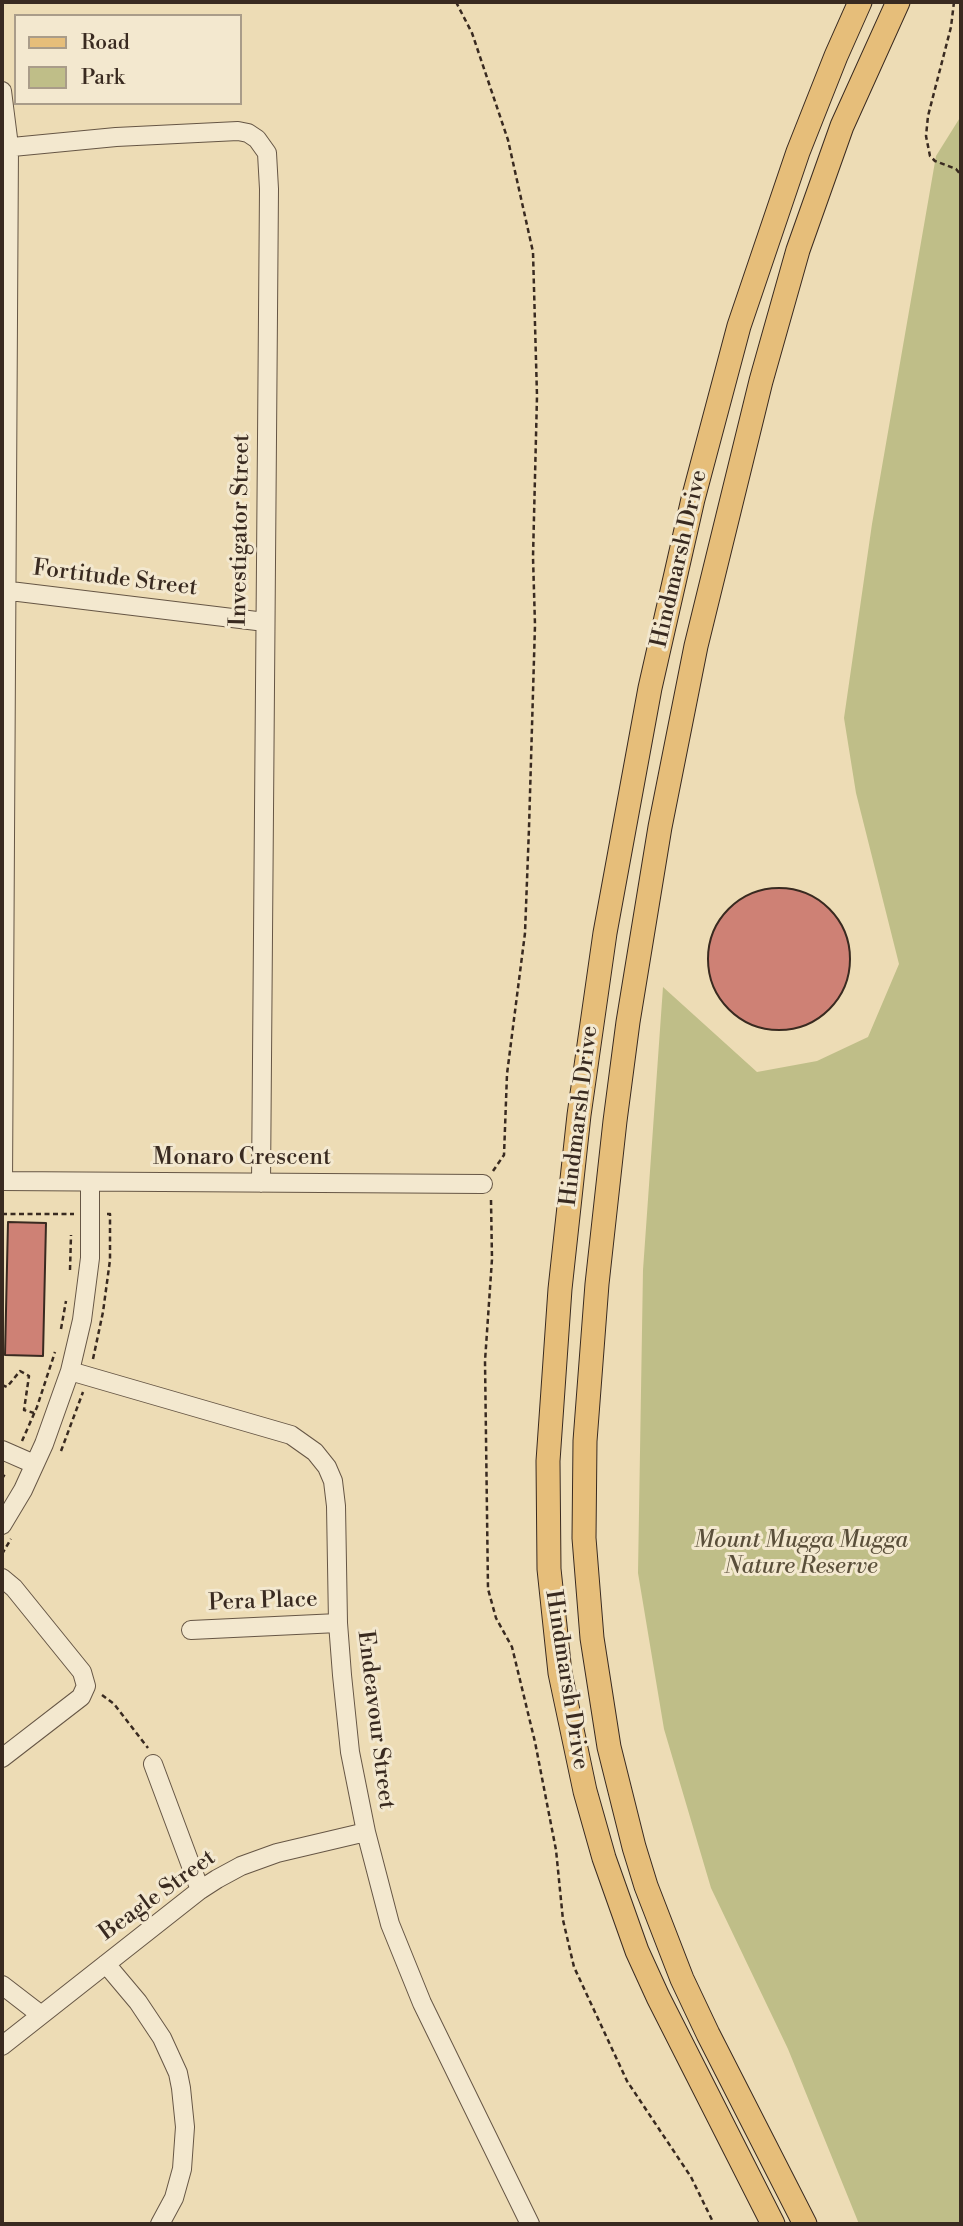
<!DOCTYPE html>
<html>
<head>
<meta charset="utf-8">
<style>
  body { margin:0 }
  #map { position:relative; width:963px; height:2226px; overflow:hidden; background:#eddcb5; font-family:"Libre Bodoni",serif }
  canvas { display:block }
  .frame { position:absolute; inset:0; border:4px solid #392a20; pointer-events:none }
  .legend { position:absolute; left:14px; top:14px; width:228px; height:91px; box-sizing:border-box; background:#f3e8cf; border:2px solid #a99c89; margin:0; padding:9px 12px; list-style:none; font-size:21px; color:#392a20 }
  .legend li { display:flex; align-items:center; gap:14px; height:35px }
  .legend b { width:35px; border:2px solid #a99c89 }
</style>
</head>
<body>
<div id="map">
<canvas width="963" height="2226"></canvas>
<div class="frame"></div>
<ul class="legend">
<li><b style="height:9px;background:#e6be7a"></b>Road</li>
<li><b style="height:19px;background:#bfbe88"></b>Park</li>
</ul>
</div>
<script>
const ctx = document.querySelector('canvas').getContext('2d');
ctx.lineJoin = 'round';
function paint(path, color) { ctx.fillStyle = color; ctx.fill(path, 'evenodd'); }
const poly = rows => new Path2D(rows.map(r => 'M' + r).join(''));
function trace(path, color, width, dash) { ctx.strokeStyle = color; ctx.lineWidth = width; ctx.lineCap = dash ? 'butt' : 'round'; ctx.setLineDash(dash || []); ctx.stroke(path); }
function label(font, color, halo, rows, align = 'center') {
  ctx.font = font + ' "Libre Bodoni",serif'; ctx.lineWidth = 6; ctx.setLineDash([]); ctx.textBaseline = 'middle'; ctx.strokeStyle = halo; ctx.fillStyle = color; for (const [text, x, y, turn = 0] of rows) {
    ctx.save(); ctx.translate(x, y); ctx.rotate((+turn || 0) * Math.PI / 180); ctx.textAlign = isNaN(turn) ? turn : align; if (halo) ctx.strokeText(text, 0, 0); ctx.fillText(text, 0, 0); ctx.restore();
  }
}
const green = poly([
  [961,116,961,2224,859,2224,788,2049,711,1888,664,1729,638,1573,643,1270,663,987,757,1072,817,1061,868,1037,899,964,856,793,844,718,872,524,936,156]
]);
const building = poly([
  '708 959a71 71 0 1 1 142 0a71 71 0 1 1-142 0Z',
  [8,1222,46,1223,43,1356,5,1355,8,1222]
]);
const path = poly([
  [456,2,472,33,508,140,533,252,537,396,533,557,535,625,529,828,525,933,507,1074,504,1155,493,1171],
  [954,2,951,27,928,116,926,136,930,156,935,161,956,169,961,175],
  [959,2,961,3],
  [491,1200,492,1259,485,1361,488,1589,496,1618,512,1647,535,1742,556,1850,563,1920,574,1967,627,2081,691,2177,714,2224],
  [2,1214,74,1214],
  [70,1270,71,1235],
  [61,1329,66,1301],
  [93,1359,103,1312,110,1260,110,1214,105,1214],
  [2,1385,7,1387,20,1371,29,1376,24,1410,34,1413],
  [22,1441,37,1407,55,1352],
  [61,1451,83,1392],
  [2,1479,6,1472],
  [2,1554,11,1539],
  [102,1695,114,1704,148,1748]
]);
const minor = poly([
  [2,91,9,146,3,1181],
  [2,148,116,137,238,131,248,133,257,139,267,153,269,189,261,1183],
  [2,590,265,622],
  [2,1181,483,1184],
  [70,1371,291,1435,315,1452,327,1467,333,1481,336,1506,338,1623,342,1675,350,1752,366,1832,390,1924,422,2003,530,2224],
  [2,1450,34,1464],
  [2,1525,23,1490,44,1444,70,1371,82,1320,90,1258,90,1182],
  [2,1578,14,1588,82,1672,86,1686,81,1697,2,1758],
  [191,1630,338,1623],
  [153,1764,200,1890],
  [106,1964,138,2002,162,2038,178,2073,181,2088,185,2127,182,2169,174,2198,160,2224],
  [2,1985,41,2015],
  [2,2046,200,1890,217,1879,241,1866,277,1853,366,1832]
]);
const major = poly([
  [773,2224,658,1997,637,1951,604,1858,585,1791,560,1673,549,1569,548,1461,560,1289,579,1115,605,933,650,688,693,499,739,326,798,152,836,56,860,2],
  [805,2224,708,2034,682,1979,646,1886,634,1847,609,1747,592,1638,584,1538,585,1441,597,1284,615,1121,628,1022,660,827,696,646,761,381,798,250,842,126,898,2]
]);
const streetNames = [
  ["Investigator Street",241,530,-89],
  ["Hindmarsh Drive",680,559,-77],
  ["Fortitude Street",115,579,7],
  ["Hindmarsh Drive",580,1116,-83],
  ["Monaro Crescent",242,1158],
  ["Pera Place",263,1602,-2],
  ["Hindmarsh Drive",566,1680,81],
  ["Endeavour Street",375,1720,83],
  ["Beagle Street",158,1896,-36]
];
const parkNames = [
  ["Mount Mugga Mugga",801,1541],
  ["Nature Reserve",801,1567]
];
paint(green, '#bfbe88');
paint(building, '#ce8175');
trace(building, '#392a20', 2);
trace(minor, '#665645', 20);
trace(major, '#392a20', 25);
trace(path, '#392a20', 2.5, [5, 3.5]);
trace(minor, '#f3e8cf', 18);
trace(major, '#e6be7a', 23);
label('23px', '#392a20', '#f3e8cf', streetNames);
label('italic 23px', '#5a4f3a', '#f3e8cf', parkNames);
</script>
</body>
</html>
